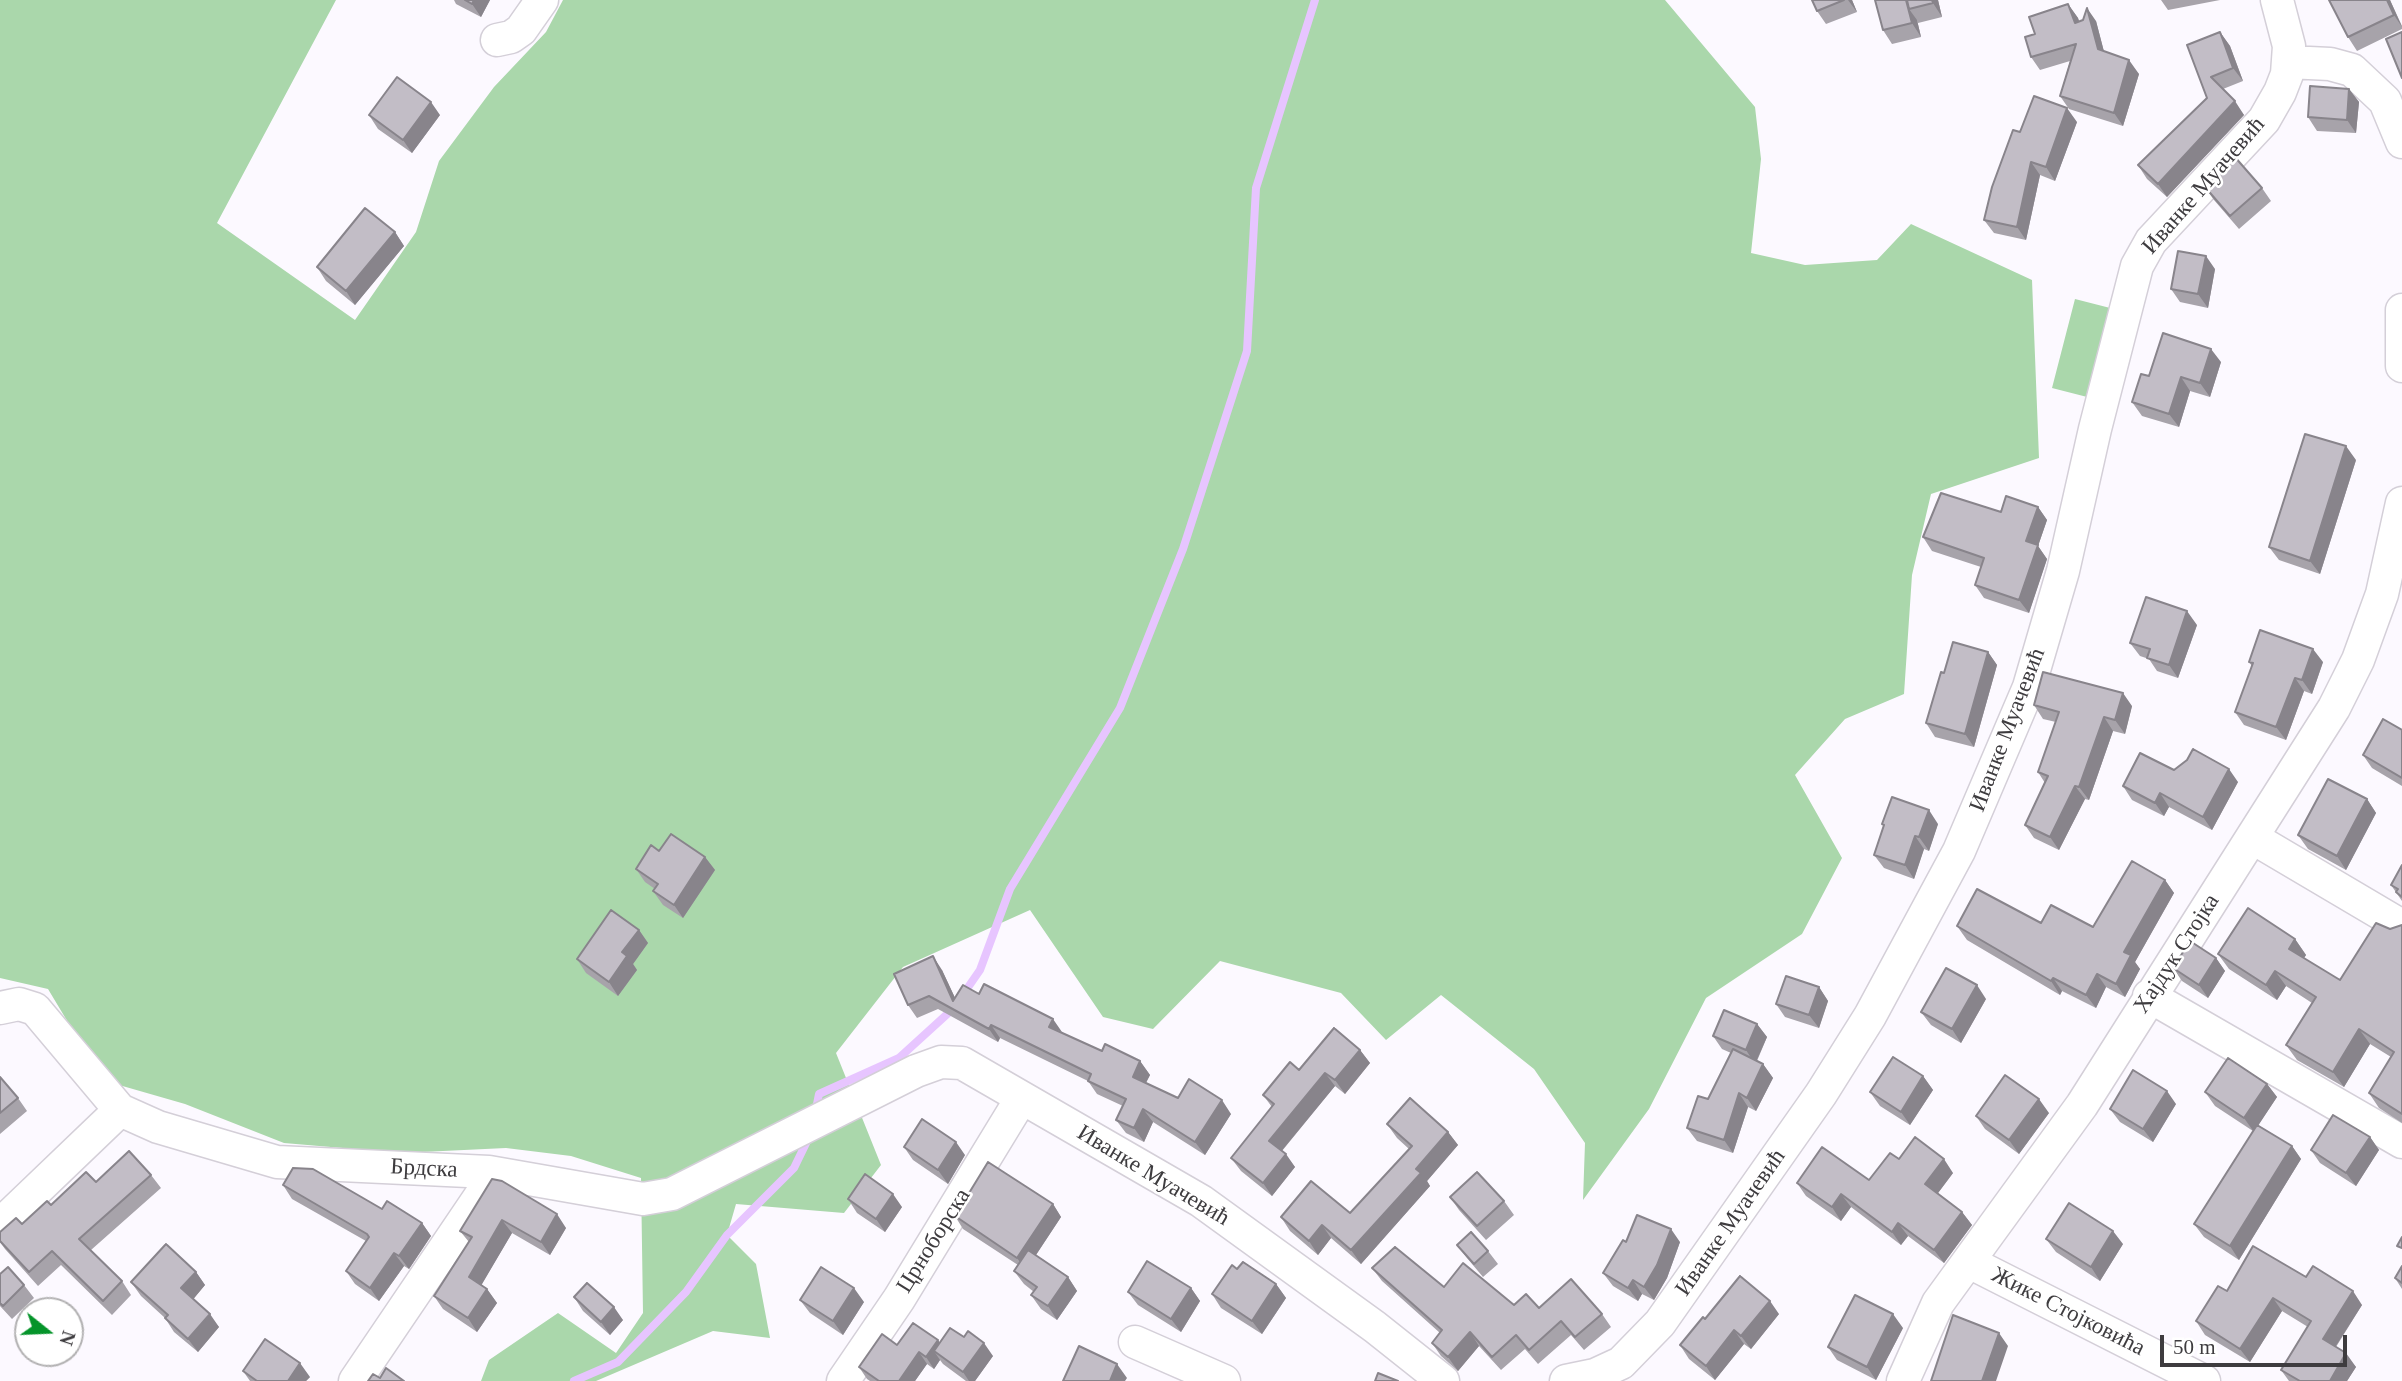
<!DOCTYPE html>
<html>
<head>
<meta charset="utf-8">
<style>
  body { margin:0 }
  #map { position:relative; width:2402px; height:1381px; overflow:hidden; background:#fcf9ff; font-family:"Times New Roman",serif }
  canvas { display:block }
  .north { position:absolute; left:14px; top:1297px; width:70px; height:70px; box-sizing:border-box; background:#fff; border:2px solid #b2b1b2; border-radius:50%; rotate:108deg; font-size:19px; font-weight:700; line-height:28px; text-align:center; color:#3e3c3f }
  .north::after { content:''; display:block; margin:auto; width:24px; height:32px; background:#05942a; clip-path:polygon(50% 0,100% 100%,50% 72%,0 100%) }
  .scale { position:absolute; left:2160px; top:1335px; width:187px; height:32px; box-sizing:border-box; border:4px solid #3e3c3f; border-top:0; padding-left:9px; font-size:21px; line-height:24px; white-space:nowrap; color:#3e3c3f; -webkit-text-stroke:5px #fff; paint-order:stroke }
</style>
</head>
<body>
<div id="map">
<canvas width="2402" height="1381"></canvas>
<div class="north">N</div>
<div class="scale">50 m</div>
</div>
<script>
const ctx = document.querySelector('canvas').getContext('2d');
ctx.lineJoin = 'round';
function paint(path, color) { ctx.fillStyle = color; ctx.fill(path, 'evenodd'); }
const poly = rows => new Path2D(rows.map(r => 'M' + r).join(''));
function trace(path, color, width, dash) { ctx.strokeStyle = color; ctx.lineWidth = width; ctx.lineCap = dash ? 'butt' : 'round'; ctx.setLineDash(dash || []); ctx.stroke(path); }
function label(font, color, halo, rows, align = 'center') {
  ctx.font = font + ' "Times New Roman",serif'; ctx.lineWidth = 5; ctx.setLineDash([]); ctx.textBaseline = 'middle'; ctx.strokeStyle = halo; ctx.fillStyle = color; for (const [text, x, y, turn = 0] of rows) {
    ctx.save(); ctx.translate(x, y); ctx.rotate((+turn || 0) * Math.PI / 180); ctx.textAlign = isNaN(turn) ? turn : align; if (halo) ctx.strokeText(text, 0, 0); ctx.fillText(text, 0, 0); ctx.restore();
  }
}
const green = poly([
  [0,0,336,0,217,223,355,320,416,232,439,161,494,87,546,32,563,0,1665,0,1755,107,1761,159,1751,253,1805,265,1877,260,1911,224,2032,280,2039,458,1931,494,1912,575,1904,694,1845,719,1795,775,1842,858,1802,934,1706,998,1649,1109,1583,1200,1585,1143,1534,1069,1441,995,1386,1040,1341,993,1220,961,1153,1029,1103,1017,1030,910,903,967,836,1053,881,1165,844,1213,736,1204,727,1235,756,1264,770,1338,713,1331,596,1381,481,1381,489,1360,558,1313,616,1353,643,1313,641,1178,571,1156,506,1148,401,1153,284,1143,185,1104,119,1085,72,1029,48,989,0,978],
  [2075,299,2118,310,2095,399,2052,388]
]);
const stream = poly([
  [962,996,980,970,1010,889,1120,708,1183,549,1247,351,1256,188,1315,0],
  [816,1109,819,1094,899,1058,955,1007],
  [574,1381,618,1362,686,1292,727,1235,794,1168,810,1135]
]);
const minor = poly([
  [497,40,511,37,521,30,542,0],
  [2288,62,2330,64,2352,70,2385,101,2402,142],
  [2402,310,2402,366],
  [2253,838,2402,926],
  [2149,996,2402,1142],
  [0,1008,19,1004,35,1009,120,1110,158,1127,277,1162,489,1172,643,1199,672,1194,916,1071,941,1062,962,1063,1201,1201,1375,1327,1443,1381],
  [0,1225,120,1110],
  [1969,1262,2204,1381],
  [1135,1342,1224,1381],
  [355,1381,481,1195,489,1172],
  [843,1381,899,1299,1021,1099],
  [1566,1381,1595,1375,1621,1363,1660,1323,1821,1094,1870,1016,1959,851,2029,687,2063,571,2095,429,2137,266,2151,241,2264,120,2280,92,2287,74,2289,46,2277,0],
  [1903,1381,1938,1303,2082,1105,2334,708,2358,660,2382,594,2402,503]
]);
const wall = poly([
  [454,0,490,0,481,17,456,4],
  [1812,0,1852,0,1857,12,1826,24,1817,11],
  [1877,0,1938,0,1942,17,1918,23,1917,20,1921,37,1892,44,1883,30],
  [2161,0,2220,0,2168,10],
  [2329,0,2390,0,2402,26,2402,29,2357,51,2348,37],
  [2068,4,2078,18,2079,21,2096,21,2104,52,2139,74,2123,126,2069,109,2060,96,2070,61,2040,70,2031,57,2035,34],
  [2220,32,2230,46,2243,81,2223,89,2244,115,2167,197,2147,179,2138,165,2207,98],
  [2349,89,2359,102,2356,133,2317,131,2308,117],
  [369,115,440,115,412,153,378,129],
  [2077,122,2055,181,2040,175,2026,240,1994,233,1984,220,2020,132],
  [2205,187,2262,188,2271,201,2239,229,2214,200],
  [395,232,404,246,355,305,326,281,317,267],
  [2215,269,2208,308,2180,302,2171,289],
  [2221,362,2210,397,2190,391,2179,427,2142,416,2132,402,2149,376],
  [2356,460,2320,574,2279,560,2269,547],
  [2038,507,2047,520,2038,546,2047,559,2029,613,1984,598,1975,585,1981,567,1932,551,1923,537,2001,512],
  [2197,625,2178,678,2157,671,2149,659,2140,656,2130,643],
  [1988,652,1997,665,1974,747,1935,737,1926,723,1944,673],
  [2249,662,2323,662,2312,694,2304,691,2286,740,2244,725,2235,712,2252,666],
  [2034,705,2132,706,2125,734,2113,731,2089,800,2085,799,2059,850,2034,838,2025,825,2045,783,2038,772,2056,722,2043,719],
  [2402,730,2402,786,2372,768,2363,755],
  [2174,770,2238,782,2212,830,2169,807,2164,816,2132,800,2123,786],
  [2367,799,2376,813,2346,870,2308,849,2298,835],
  [1882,824,1938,824,1929,851,1924,849,1914,879,1884,868,1874,855,1884,827],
  [659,851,705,857,715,870,683,918,663,905,653,891,655,889,645,882,636,869],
  [2402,865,2402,901,2391,885],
  [2165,880,2174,893,2135,962,2140,969,2125,997,2106,987,2096,1008,2062,991,2060,995,1967,940,1957,926,2041,923,2093,927],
  [2402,925,2402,1123,2379,1108,2369,1093,2391,1057,2370,1044,2344,1087,2297,1060,2286,1045,2312,1003,2286,986,2277,1000,2229,969,2218,954,2295,939,2306,955,2304,958,2340,980,2390,929],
  [639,930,648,943,633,964,637,970,618,996,586,973,577,959],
  [2216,958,2225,971,2208,998,2182,981,2173,968],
  [942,970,955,998,979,994,1102,1051,1140,1061,1150,1075,1146,1083,1178,1098,1231,1114,1205,1155,1153,1122,1144,1142,1126,1133,1116,1120,1123,1106,1097,1094,1088,1081,1000,1038,998,1042,938,1009,917,1018,908,1005],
  [1819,987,1828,1001,1819,1028,1785,1017,1776,1004],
  [1986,999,1961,1043,1931,1025,1921,1012],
  [1757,1024,1767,1037,1757,1061,1763,1064,1773,1078,1756,1111,1748,1107,1733,1153,1697,1141,1687,1128,1708,1099,1731,1053,1722,1049,1713,1036],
  [1360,1050,1370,1063,1345,1094,1335,1086,1282,1151,1295,1167,1272,1196,1241,1171,1231,1158,1272,1107,1263,1095,1299,1070],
  [1923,1076,1933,1090,1910,1125,1880,1106,1870,1092],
  [0,1077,18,1098,27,1111,0,1134],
  [2267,1084,2277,1097,2258,1125,2292,1146,2301,1159,2239,1260,2204,1237,2194,1224,2253,1131,2215,1106,2205,1092],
  [2176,1104,2153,1142,2120,1122,2110,1109],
  [2049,1113,2019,1154,1985,1129,1976,1116],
  [1387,1124,1448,1132,1458,1145,1427,1181,1430,1186,1361,1264,1331,1238,1318,1255,1290,1231,1281,1217,1350,1213,1409,1149,1397,1138],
  [2370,1137,2379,1150,2356,1186,2320,1163,2311,1150],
  [904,1147,965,1155,948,1184,913,1160],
  [1899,1159,1953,1173,1938,1193,1962,1212,1972,1225,1944,1263,1908,1236,1901,1245,1851,1207,1841,1221,1806,1196,1797,1183,1869,1180],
  [151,1175,161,1188,91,1250,122,1281,131,1295,112,1315,61,1265,38,1286,5,1249,0,1242,0,1232,22,1224,96,1182],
  [492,1179,566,1228,550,1255,512,1233,481,1285,487,1289,497,1303,477,1332,443,1309,434,1296,469,1242,460,1231],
  [283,1185,382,1209,422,1223,431,1236,409,1269,404,1266,379,1301,355,1284,346,1271,366,1241,292,1199],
  [1450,1197,1504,1201,1514,1215,1486,1240,1459,1210],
  [848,1199,902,1207,885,1232,857,1213],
  [1053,1204,1061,1217,1036,1255,1068,1277,1077,1291,1057,1320,1041,1309,1031,1295,1034,1292,1024,1284,1014,1271,1018,1265,963,1229,955,1216],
  [2046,1239,2123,1244,2100,1281,2056,1252],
  [1626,1242,1680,1242,1667,1278,1654,1300,1642,1294,1638,1301,1613,1286,1603,1273],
  [1457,1245,1488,1251,1498,1264,1483,1277,1467,1258],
  [2402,1266,2402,1289,2395,1278],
  [1372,1268,1514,1305,1602,1314,1611,1327,1584,1350,1571,1335,1538,1364,1525,1349,1501,1370,1479,1346,1458,1371,1441,1356,1432,1343,1440,1333,1382,1281],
  [1237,1269,1276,1284,1286,1298,1262,1334,1221,1308,1212,1294],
  [196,1272,205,1285,193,1299,219,1327,198,1352,174,1332,165,1318,141,1296,131,1282],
  [0,1274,24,1285,34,1298,12,1319,0,1306],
  [2306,1277,2362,1305,2336,1347,2356,1367,2347,1381,2289,1381,2281,1370,2308,1327,2282,1311,2250,1362,2205,1335,2196,1321,2227,1291],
  [1191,1288,1200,1301,1181,1332,1138,1305,1128,1292],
  [574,1297,623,1320,610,1335,583,1311],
  [800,1300,864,1302,843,1335,810,1313],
  [1779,1314,1751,1349,1744,1344,1715,1380,1689,1359,1680,1345,1705,1319],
  [1903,1328,1876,1380,1837,1360,1828,1347],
  [938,1340,940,1343,993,1356,975,1381,966,1381,943,1364,940,1360,934,1369,927,1364,915,1381,870,1381,867,1379,859,1367,897,1345],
  [243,1371,310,1377,306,1381,250,1381]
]);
const shadedWall = poly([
  [474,0,490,0,481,17,472,4],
  [1848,0,1852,0,1857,12],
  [1906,0,1909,0,1909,9,1917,20,1921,37,1912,23],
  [1932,0,1938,0,1942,17,1933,3],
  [2387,0,2390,0,2402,27,2394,15],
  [2068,4,2078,18,2084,36,2075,23],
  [2087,8,2096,21,2107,63,2098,49],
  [2220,32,2230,46,2243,81,2233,68],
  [2129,60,2139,74,2123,126,2114,113],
  [2349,89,2359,102,2356,133,2347,120],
  [2235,101,2244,115,2167,197,2158,184],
  [431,102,440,115,412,153,403,140],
  [2067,108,2077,122,2055,181,2046,167],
  [2031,162,2040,175,2026,240,2017,227],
  [395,232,404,246,355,305,346,291],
  [2206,256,2215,269,2208,308,2198,294],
  [2211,349,2221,362,2210,397,2200,383],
  [2181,377,2190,391,2179,427,2169,414],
  [2346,446,2356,460,2320,574,2310,561],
  [2038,507,2047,520,2038,546,2047,559,2029,613,2019,600,2026,541],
  [2187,611,2197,625,2178,678,2169,665],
  [2313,649,2323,662,2312,694,2302,680],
  [1988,652,1997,665,1974,747,1965,734],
  [2295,678,2304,691,2286,740,2276,727],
  [2123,693,2132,706,2125,734,2115,720],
  [2104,717,2113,731,2089,800,2079,787],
  [2229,769,2238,782,2212,830,2203,817],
  [2075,786,2085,799,2059,850,2050,837],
  [2160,793,2169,807,2164,816,2155,803],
  [2367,799,2376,813,2346,870,2337,856],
  [1929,810,1938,824,1929,851,1919,837],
  [1915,836,1924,849,1914,879,1905,865],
  [705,857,715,870,683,918,674,905],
  [2165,880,2174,893,2135,962,2140,969,2125,997,2116,984,2124,952],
  [639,930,648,943,633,964,637,970,618,996,609,982,622,952],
  [2295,939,2306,955,2300,964,2289,949],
  [933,956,942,970,963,1015,953,1001],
  [2216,958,2225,971,2208,998,2199,985],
  [2275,971,2286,986,2277,1000,2266,985],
  [2097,974,2106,987,2096,1008,2086,995],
  [2053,978,2062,991,2060,995,2051,981],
  [1977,985,1986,999,1961,1043,1952,1029],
  [1819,987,1828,1001,1819,1028,1809,1015],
  [1053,1019,1062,1032,1049,1027],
  [1757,1024,1767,1037,1755,1064,1746,1050],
  [991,1025,1000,1038,998,1042,989,1029],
  [2359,1029,2370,1044,2344,1087,2333,1072],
  [1360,1050,1370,1063,1345,1094,1335,1080],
  [1140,1061,1150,1075,1142,1090,1133,1077],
  [1763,1064,1773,1078,1756,1111,1747,1098],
  [1325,1073,1335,1086,1279,1154,1269,1141],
  [1923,1076,1933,1090,1910,1125,1901,1112],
  [2267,1084,2277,1097,2254,1132,2244,1118],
  [2167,1091,2176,1104,2153,1142,2143,1129],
  [1739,1093,1748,1107,1733,1153,1724,1140],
  [2039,1099,2049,1113,2019,1154,2009,1140],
  [1222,1100,1231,1114,1205,1155,1195,1142],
  [1143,1109,1153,1122,1144,1142,1134,1128],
  [1448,1132,1458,1145,1427,1181,1430,1186,1361,1264,1351,1250,1416,1169],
  [2370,1137,2379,1150,2356,1186,2346,1173],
  [956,1142,965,1155,948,1184,938,1170],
  [2292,1146,2301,1159,2239,1260,2230,1246],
  [1286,1154,1295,1167,1272,1196,1263,1183],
  [1944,1159,1953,1173,1935,1197,1925,1184],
  [893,1194,902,1207,885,1232,876,1219],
  [1841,1194,1851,1207,1841,1221,1832,1207],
  [1053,1204,1061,1217,1026,1270,1017,1258],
  [1962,1212,1972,1225,1944,1263,1934,1250],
  [557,1214,566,1228,550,1255,541,1242],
  [502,1220,512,1233,478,1291,469,1277],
  [422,1223,431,1236,409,1269,399,1256],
  [1898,1223,1908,1236,1901,1245,1892,1232],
  [1322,1225,1331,1238,1318,1255,1309,1241],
  [1671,1229,1680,1242,1667,1278,1654,1300,1644,1287],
  [2113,1231,2123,1244,2100,1281,2091,1267],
  [394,1253,404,1266,379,1301,370,1288],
  [196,1272,205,1285,191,1302,181,1288],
  [1068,1277,1077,1291,1057,1320,1048,1306],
  [1633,1280,1642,1294,1638,1301,1628,1288],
  [1276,1284,1286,1298,1262,1334,1252,1321],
  [854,1288,864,1302,843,1335,833,1321],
  [1191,1288,1200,1301,1181,1332,1171,1319],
  [487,1289,497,1303,477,1332,468,1318],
  [2353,1291,2362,1305,2332,1352,2323,1339],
  [2273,1298,2282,1311,2250,1362,2240,1349],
  [1770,1301,1779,1314,1751,1349,1741,1336],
  [614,1307,623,1320,610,1335,601,1322],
  [210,1314,219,1327,198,1352,188,1339],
  [1893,1314,1903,1328,1876,1380,1867,1367],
  [1734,1330,1744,1344,1715,1380,1706,1366],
  [1470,1332,1479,1346,1458,1371,1448,1357],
  [1999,1333,2008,1346,1996,1381,1982,1381],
  [938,1340,946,1352,934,1351,940,1360,934,1369,926,1357],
  [984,1343,993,1356,975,1381,969,1381,963,1372],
  [919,1352,927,1364,915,1381,899,1381],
  [2346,1353,2356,1367,2347,1381,2330,1381],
  [300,1363,310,1377,306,1381,288,1381],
  [1117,1364,1127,1378,1125,1381,1110,1381]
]);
const building = poly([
  [465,0,474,0,472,4,465,0],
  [1812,0,1844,0,1817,11,1812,0],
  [1875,0,1906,0,1912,23,1883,30,1875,0],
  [1907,0,1932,0,1933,3,1909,9,1907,0],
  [2329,0,2387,0,2394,15,2348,37,2329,0],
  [2068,4,2075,23,2083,20,2087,8,2098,49,2129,60,2114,113,2060,96,2076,44,2031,57,2025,37,2035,34,2029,17,2068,4],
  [2220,32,2233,68,2211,77,2235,101,2158,184,2138,165,2207,98,2187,45,2220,32],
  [2402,32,2402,78,2386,39,2402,32],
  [397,77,431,102,403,140,369,115,397,77],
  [2310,86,2349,89,2347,120,2308,117,2310,86],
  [2034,96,2067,108,2046,167,2031,162,2017,227,1984,220,1992,187,2013,130,2020,132,2034,96],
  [2234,156,2262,188,2230,216,2205,187,2234,156],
  [365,208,395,232,346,291,317,267,365,208],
  [2178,251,2206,256,2198,294,2171,289,2178,251],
  [2163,333,2211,349,2200,383,2181,377,2169,414,2132,402,2141,374,2149,376,2163,333],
  [2305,434,2346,446,2310,561,2269,547,2305,434],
  [1941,493,2001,512,2006,496,2038,507,2026,541,2038,545,2019,600,1975,585,1984,558,1923,537,1941,493],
  [2146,597,2187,611,2169,665,2147,658,2150,649,2130,643,2146,597],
  [2260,630,2313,649,2302,680,2295,678,2276,727,2235,712,2253,663,2249,662,2260,630],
  [1953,642,1988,652,1965,734,1926,723,1941,672,1944,673,1953,642],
  [2043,672,2123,693,2115,720,2104,717,2079,787,2075,786,2050,837,2025,825,2048,776,2038,772,2059,712,2034,705,2043,672],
  [2383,719,2402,730,2402,778,2363,755,2383,719],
  [2193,749,2229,769,2203,817,2160,793,2155,803,2123,786,2140,753,2174,770,2187,760,2193,749],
  [2328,779,2367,799,2337,856,2298,835,2328,779],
  [1892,797,1929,810,1919,837,1915,836,1905,865,1874,855,1884,825,1882,824,1892,797],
  [671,834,705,857,674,905,653,891,658,884,636,869,651,845,659,851,671,834],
  [2132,861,2165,880,2124,952,2131,955,2116,984,2097,974,2086,995,2053,978,2051,981,1957,926,1977,889,2041,923,2051,905,2093,927,2132,861],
  [2402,865,2402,897,2396,892,2398,889,2391,885,2402,865],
  [2248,908,2295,939,2289,949,2340,980,2376,923,2390,929,2402,925,2402,1114,2369,1093,2394,1052,2359,1029,2333,1072,2286,1045,2316,997,2275,971,2266,985,2218,954,2248,908],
  [611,910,639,930,622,952,627,956,609,982,577,959,611,910],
  [2190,941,2216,958,2199,985,2173,968,2190,941],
  [933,956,953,1001,963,985,979,994,984,984,1053,1019,1049,1027,1102,1051,1105,1044,1140,1061,1133,1077,1178,1098,1189,1079,1222,1100,1195,1142,1143,1109,1134,1128,1116,1120,1126,1099,1088,1081,1091,1074,991,1025,989,1029,929,996,908,1005,894,974,933,956],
  [1946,968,1977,985,1952,1029,1921,1012,1946,968],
  [1786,976,1819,987,1809,1015,1776,1004,1786,976],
  [1724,1010,1757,1024,1746,1050,1713,1036,1724,1010],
  [1334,1028,1360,1050,1335,1080,1325,1073,1269,1141,1286,1154,1263,1183,1231,1158,1274,1104,1263,1095,1290,1062,1299,1070,1334,1028],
  [1733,1049,1763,1064,1747,1098,1739,1093,1724,1140,1687,1128,1698,1096,1708,1099,1733,1049],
  [1893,1057,1923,1076,1901,1112,1870,1092,1893,1057],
  [2228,1058,2267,1084,2244,1118,2205,1092,2228,1058],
  [2133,1070,2167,1091,2143,1129,2110,1109,2133,1070],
  [2005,1075,2039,1099,2009,1140,1976,1116,2005,1075],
  [0,1077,18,1098,0,1113,0,1077],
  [1410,1098,1448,1132,1416,1169,1421,1173,1351,1250,1322,1225,1309,1241,1281,1217,1311,1181,1350,1213,1412,1146,1387,1124,1410,1098],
  [2333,1115,2370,1137,2346,1173,2311,1150,2333,1115],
  [922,1119,956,1142,938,1170,904,1147,922,1119],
  [2257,1125,2292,1146,2230,1246,2194,1224,2257,1125],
  [1915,1137,1944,1159,1925,1184,1962,1212,1934,1250,1898,1223,1892,1232,1841,1194,1832,1207,1797,1183,1822,1147,1869,1180,1890,1153,1899,1159,1915,1137],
  [129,1151,151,1175,79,1239,122,1281,103,1301,52,1251,29,1272,0,1241,0,1232,16,1218,22,1224,47,1201,51,1205,86,1172,96,1182,129,1151],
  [988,1162,1053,1204,1017,1258,955,1216,988,1162],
  [293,1168,313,1169,382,1209,387,1201,422,1223,399,1256,394,1253,370,1288,346,1271,369,1237,367,1234,283,1185,293,1168],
  [1477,1172,1504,1201,1477,1226,1450,1197,1477,1172],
  [865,1174,893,1194,876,1219,848,1199,865,1174],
  [492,1179,502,1181,557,1214,541,1242,502,1220,469,1277,487,1289,468,1318,434,1296,472,1237,460,1231,492,1179],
  [2069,1203,2113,1231,2091,1267,2046,1239,2069,1203],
  [1637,1215,1671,1229,1657,1265,1644,1287,1633,1280,1628,1288,1603,1273,1623,1240,1626,1242,1637,1215],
  [1471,1232,1488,1251,1474,1264,1457,1245,1471,1232],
  [2402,1237,2402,1248,2397,1246,2402,1237],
  [166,1244,196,1272,181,1288,210,1314,188,1339,165,1318,168,1315,131,1282,166,1244],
  [2253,1246,2306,1277,2313,1266,2353,1291,2323,1339,2346,1353,2330,1381,2300,1381,2281,1370,2311,1321,2273,1298,2240,1349,2196,1321,2218,1286,2227,1291,2253,1246],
  [1395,1247,1444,1287,1463,1263,1514,1305,1526,1294,1539,1308,1571,1279,1602,1314,1575,1337,1561,1321,1529,1350,1516,1335,1492,1357,1470,1332,1448,1357,1432,1343,1442,1330,1372,1268,1395,1247],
  [1028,1250,1068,1277,1048,1306,1031,1295,1037,1287,1014,1271,1028,1250],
  [1147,1261,1191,1288,1171,1319,1128,1292,1147,1261],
  [1243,1262,1276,1284,1252,1321,1212,1294,1232,1265,1237,1269,1243,1262],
  [2402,1266,2402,1283,2395,1278,2402,1266],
  [8,1267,24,1285,3,1306,0,1303,0,1274,8,1267],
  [821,1267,854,1288,833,1321,800,1300,821,1267],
  [1740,1276,1770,1301,1741,1336,1734,1330,1706,1366,1680,1345,1703,1317,1705,1319,1740,1276],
  [587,1283,614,1307,601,1322,574,1297,587,1283],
  [1855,1295,1893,1314,1867,1367,1828,1347,1855,1295],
  [1953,1315,1999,1333,1982,1381,1931,1381,1953,1315],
  [913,1323,938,1340,926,1357,919,1352,899,1381,879,1381,859,1367,882,1334,897,1345,913,1323],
  [950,1328,964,1337,968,1331,984,1343,963,1372,934,1351,950,1328],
  [265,1339,300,1363,288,1381,257,1381,243,1371,265,1339],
  [1079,1346,1117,1364,1110,1381,1063,1381,1079,1346],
  [386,1368,404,1381,368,1381,373,1374,380,1378,386,1368],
  [1378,1373,1398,1381,1375,1381,1378,1373]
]);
const streetNames = [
  ["Иванке Муачевић",2204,186,-49],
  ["Иванке Муачевић",2008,730,-69],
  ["Хајдук Стојка",2177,954,-57],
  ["Брдска",424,1169,3],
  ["Иванке Муачевић",1153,1176,31],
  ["Иванке Муачевић",1731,1223,-55],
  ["Црноборска",934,1241,-58],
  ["Жике Стојковића",2068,1312,27]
];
paint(green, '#aad7ab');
trace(stream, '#e7c5ff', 8);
trace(minor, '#d4cfd8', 35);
trace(minor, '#fff', 32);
paint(wall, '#a7a3aa');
paint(shadedWall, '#88848b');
paint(building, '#c2bdc6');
trace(building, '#88848b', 2);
label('23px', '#3e3c3f', '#fff', streetNames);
</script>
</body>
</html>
